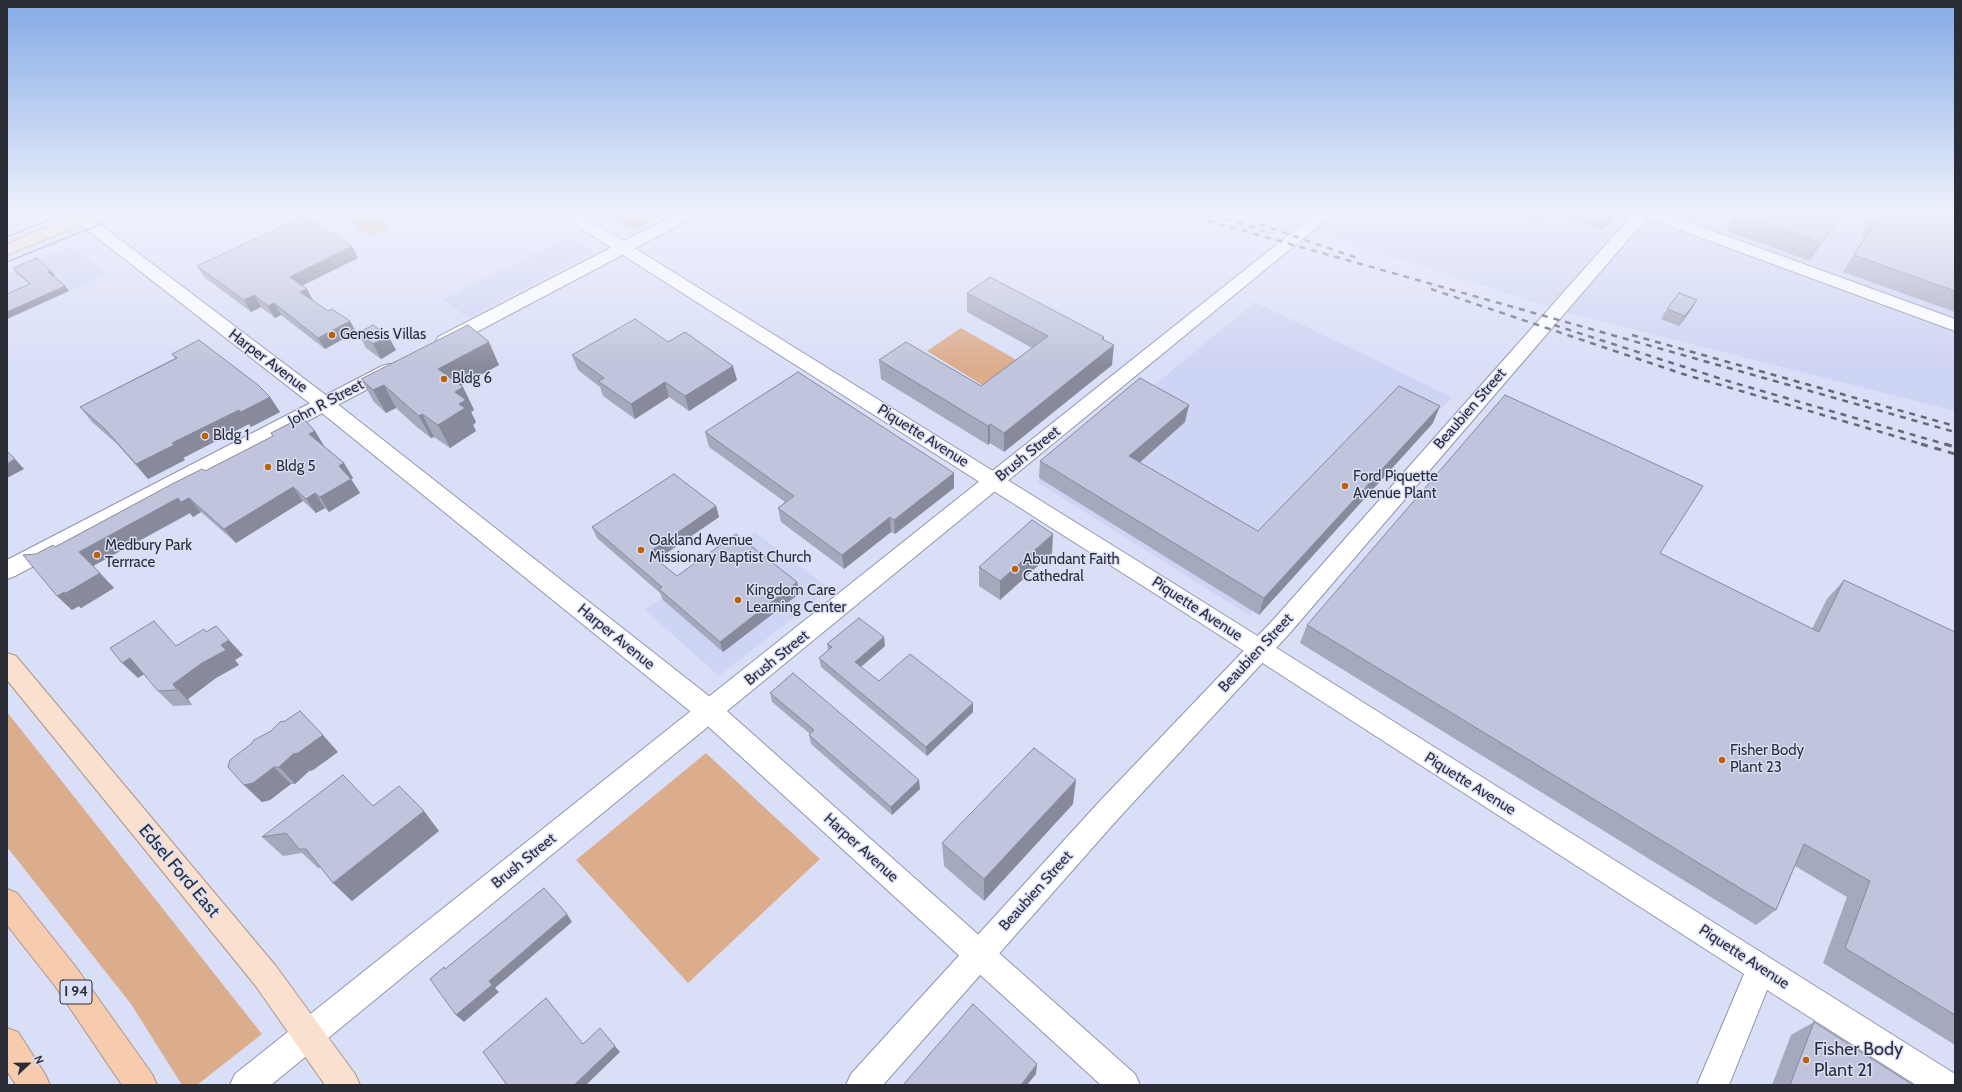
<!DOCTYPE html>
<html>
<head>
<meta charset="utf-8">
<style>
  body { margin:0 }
  #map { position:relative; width:1962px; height:1092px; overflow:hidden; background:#dadff8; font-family:Cabin,sans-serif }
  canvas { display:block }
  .frame { position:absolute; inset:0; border:8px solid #2b2d36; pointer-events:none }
  .north { position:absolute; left:8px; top:1044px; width:40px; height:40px; -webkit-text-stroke:3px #dadff8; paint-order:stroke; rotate:68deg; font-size:11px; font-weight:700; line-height:16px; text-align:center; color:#2b2d36 }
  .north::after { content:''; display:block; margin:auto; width:14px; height:18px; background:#2b2d36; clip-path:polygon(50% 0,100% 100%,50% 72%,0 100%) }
</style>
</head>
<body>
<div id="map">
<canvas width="1962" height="1092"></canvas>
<div class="frame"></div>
<div class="north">N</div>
</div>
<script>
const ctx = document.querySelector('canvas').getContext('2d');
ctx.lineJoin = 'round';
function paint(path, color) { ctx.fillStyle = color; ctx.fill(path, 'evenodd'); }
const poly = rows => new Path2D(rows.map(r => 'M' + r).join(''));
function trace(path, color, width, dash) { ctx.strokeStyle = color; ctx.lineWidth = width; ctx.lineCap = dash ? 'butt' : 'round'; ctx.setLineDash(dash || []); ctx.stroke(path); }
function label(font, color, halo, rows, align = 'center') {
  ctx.font = font + ' Cabin,sans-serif'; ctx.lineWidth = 3; ctx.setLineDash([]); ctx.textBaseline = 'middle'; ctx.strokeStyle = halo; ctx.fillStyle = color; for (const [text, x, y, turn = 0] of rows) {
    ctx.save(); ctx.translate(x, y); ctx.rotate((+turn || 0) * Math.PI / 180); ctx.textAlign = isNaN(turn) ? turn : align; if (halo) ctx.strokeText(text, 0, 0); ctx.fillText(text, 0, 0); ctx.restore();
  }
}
const built = poly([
  [7,214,48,214,7,230],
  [1327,214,1955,214,1955,411,1558,310,1306,229],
  [570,236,595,252,468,318,443,300],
  [72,246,108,274,7,320,7,274],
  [1255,302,1452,397,1249,615,1037,482],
  [755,532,830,589,719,676,645,610]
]);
const green = poly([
  [368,214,374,214,391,227,370,237,351,222],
  [607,214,665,214,634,231],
  [961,328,1018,361,984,386,927,351],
  [7,712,262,1034,197,1085,182,1085,131,1004,7,847],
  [706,753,820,859,688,983,576,860]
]);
const street = poly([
  [83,214,89,216,331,399,719,704,1135,1074,1140,1085,1101,1085,701,720,317,409,77,222,75,219,77,216,83,214],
  [561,214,580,214,1181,588,1955,1074,1955,1085,1916,1085,1767,990,1729,1085,1697,1085,1744,974,1165,600,563,217,561,214],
  [1643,214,1666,214,1955,319,1955,331,1645,217,1643,214]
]);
const secondary = poly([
  [676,214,696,214,694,217,452,345,445,347,438,345,436,341,438,337,676,214],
  [1315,214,1333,214,271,1085,230,1085,235,1074,1315,214],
  [1633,214,1650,214,1289,634,1117,820,883,1085,846,1085,851,1074,1099,802,1273,620,1633,214],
  [389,364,396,366,398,370,396,374,15,576,7,579,7,560,382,366,389,364]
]);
const primary = poly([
  [80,214,102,214,100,217,7,255,7,244,80,214],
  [7,653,16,656,275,965,355,1074,360,1085,325,1085,255,985,7,680,7,653]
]);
const highway = poly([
  [7,889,17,893,75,966,152,1074,157,1085,122,1085,55,986,7,925,7,889],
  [7,1028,18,1032,45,1074,50,1085,16,1085,7,1071,7,1028]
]);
const tram = poly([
  [7,237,64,214],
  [7,262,126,214]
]);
const railFar1 = poly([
  [1184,214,1955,432],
  [1215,214,1264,231],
  [1259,224,1357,258],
  [1431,289,1683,374,1925,445],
  [1554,325,1731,382,1948,445],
  [1632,335,1955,426]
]);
const rail = poly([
  [1921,444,1955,454],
  [1945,444,1955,447]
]);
const wall = poly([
  [1515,214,1546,214,1538,223],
  [1558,214,1616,214,1602,230],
  [1736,214,1842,214,1810,261,1727,231],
  [1874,214,1955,214,1955,312,1843,272,1864,238,1860,236],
  [352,246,358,258,302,286,313,300,313,301,328,311,350,321,356,332,325,349,281,315,275,318,261,307,251,312,204,277,197,266],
  [13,268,55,275,53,276,65,286,69,291,29,284,16,273],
  [967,293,1104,340,1112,365,1004,452,990,443,988,445,881,379,879,360,981,386,1032,348,967,312],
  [1697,300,1691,310,1679,326,1661,319,1667,309],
  [358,333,388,336,396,350,381,359,366,348],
  [668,342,737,380,689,411,669,397,635,419,603,396,600,387,578,370,572,355],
  [172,354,270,397,280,412,251,427,249,424,183,458,185,460,148,479,117,444,92,422,80,407,175,358],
  [499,365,461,385,463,387,474,410,471,412,476,422,473,425,476,431,450,448,434,437,431,438,418,428,396,408,386,413,374,402,361,379],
  [1185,422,1139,462,1258,531,1433,423,1259,615,1039,478,1040,461],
  [315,431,324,446,344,463,353,478,351,479,360,493,329,512,325,508,316,513,303,501,236,543,201,512,193,517,190,513,93,566,114,588,81,608,79,606,72,610,57,596,36,554,56,547,205,471],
  [705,432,954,473,954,488,895,534,891,532,844,569,781,522,778,508,785,502,709,447],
  [716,506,719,517,657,560,677,576,797,582,800,593,723,652,663,600,660,593,597,538,592,527],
  [1052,553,1000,600,979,586,979,567],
  [1660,553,1812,629,1827,599,1844,580,1955,632,1955,1045,1823,963,1847,897,1795,866,1776,910,1756,925,1300,643,1307,625],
  [207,632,243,655,235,660,239,665,216,678,188,699,192,705,173,706,158,691,144,674,138,678,177,646],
  [827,644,885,646,861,667,879,681,973,703,973,712,927,756,821,667,819,658,828,650],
  [770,693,920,789,892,815,811,744,809,735,810,734,772,702],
  [251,744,338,752,313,770,309,771,295,784,291,784,270,800,262,802,244,785],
  [1073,804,984,901,944,866,942,843],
  [373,806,439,831,352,901,333,883,321,868,318,868,302,853,283,856,262,837],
  [1814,1022,1913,1085,1772,1085,1791,1035]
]);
const shadedWall = poly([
  [1541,214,1546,214,1538,223],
  [1613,214,1616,214,1602,230,1606,221],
  [352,246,358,258,297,288,290,277],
  [51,271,55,275,52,277,48,272],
  [65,286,69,291,7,319,7,312],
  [307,289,313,300,307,304,300,292],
  [254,295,261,307,251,312,244,300],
  [1697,300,1691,310,1679,326,1685,316],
  [274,303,281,315,275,318,268,306],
  [350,321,356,332,325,349,318,338],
  [388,336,396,350,381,359,373,344],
  [1104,337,1102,355,1114,345,1112,365,1004,452,1004,433],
  [489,342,499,365,449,392,438,369],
  [733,366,737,380,689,411,685,396],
  [665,382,669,397,635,419,631,404],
  [384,385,396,408,386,413,373,390],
  [463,387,474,410,471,412,476,422,473,425,476,431,450,448,438,425,459,404,455,392],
  [270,397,280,412,251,427,241,412],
  [1189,405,1185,422,1127,474,1129,456],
  [1440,406,1433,423,1259,615,1264,598],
  [239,410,249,424,183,458,185,460,148,479,136,464,172,443],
  [422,414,434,437,431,438,419,416],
  [990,424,990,443,988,445,988,426],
  [315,431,324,446,318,449,309,434],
  [15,459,24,469,7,478,7,464],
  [344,463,353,478,351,479,360,493,329,512,320,497,339,466],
  [954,473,954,488,895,534,894,520],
  [293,487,303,501,236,543,224,529],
  [315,493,325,508,316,513,306,499],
  [178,498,190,513,93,566,79,552],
  [189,498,201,512,193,517,181,502],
  [716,506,719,517,656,560,651,555,651,551],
  [890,517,891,532,844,569,842,555],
  [1053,534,1052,553,1000,600,1000,581],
  [100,573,114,588,81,608,66,593],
  [797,582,800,593,723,652,720,642],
  [64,592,79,606,72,610,57,596],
  [884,637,885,646,856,671,855,662],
  [229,640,243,655,235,660,239,665,216,678,188,699,192,705,173,684,221,645],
  [130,658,146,673,138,678,122,663],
  [973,703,973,712,927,756,926,747],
  [323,735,338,752,313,770,309,771,295,784,279,767,293,754],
  [274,767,291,784,270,800,262,802,244,785],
  [919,780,920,789,892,815,891,807],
  [1076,780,1073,804,984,901,984,879],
  [424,811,439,831,352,901,333,883],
  [567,914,572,922,495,988,499,992,464,1022,456,1015,489,981],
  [615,1046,620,1052,586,1085,574,1085],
  [1037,1064,1036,1074,1027,1085,1021,1085]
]);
const building = poly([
  [1588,214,1613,214,1606,221,1588,214],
  [1737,214,1842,214,1821,243,1737,214],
  [1875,214,1955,214,1955,291,1854,255,1876,222,1871,220,1875,214],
  [304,216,352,246,290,277,307,289,300,292,328,311,332,309,350,321,318,338,274,303,268,306,254,295,244,300,197,266,304,216],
  [37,258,51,271,48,272,65,286,7,312,7,294,30,284,13,268,37,258],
  [990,277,1104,337,1102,339,1114,345,1004,433,990,424,988,426,879,360,906,342,981,386,1048,336,967,293,990,277],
  [1679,293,1697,300,1685,316,1667,309,1679,293],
  [635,319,668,342,685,332,733,366,685,396,665,382,631,404,598,381,604,378,572,355,635,319],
  [373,325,388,336,373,344,358,333,373,325],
  [468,325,489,342,438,369,463,387,455,392,466,400,459,404,465,408,438,425,422,414,419,416,406,405,384,385,373,390,361,379,468,325],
  [199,340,258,385,270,397,241,412,239,410,172,443,174,445,136,464,105,429,80,407,177,358,172,354,199,340],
  [798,372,954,473,894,520,890,517,842,555,778,508,794,496,705,432,798,372],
  [1140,378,1189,405,1129,456,1258,531,1399,386,1440,406,1264,598,1040,461,1140,378],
  [1505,395,1703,486,1660,553,1819,632,1844,580,1955,632,1955,1015,1845,948,1870,881,1804,844,1776,910,1307,625,1505,395],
  [302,417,315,431,309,434,344,463,339,466,351,479,320,497,315,493,306,499,293,487,224,529,189,498,181,502,178,498,79,552,100,573,66,593,64,592,57,596,23,555,36,554,53,545,55,547,174,483,202,469,205,471,273,436,271,433,302,417],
  [7,451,15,459,7,464,7,451],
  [674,474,716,506,651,551,654,553,651,555,677,576,736,534,797,582,720,642,659,589,662,587,592,527,674,474],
  [1032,520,1053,534,1000,581,979,567,1032,520],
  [859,618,884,637,855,662,879,681,910,654,973,703,926,747,819,658,832,647,827,644,859,618],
  [154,621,176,646,204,629,206,632,216,626,229,640,221,645,226,650,202,663,173,684,177,690,158,691,130,658,122,663,110,648,154,621],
  [793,673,919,780,891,807,809,735,814,730,770,693,793,673],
  [300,711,323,735,298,753,293,754,279,767,274,767,253,783,244,785,228,767,230,760,251,744,254,740,271,731,280,722,285,721,300,711],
  [1034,748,1076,780,984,879,942,843,1034,748],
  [343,775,373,806,399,786,424,811,333,883,306,849,299,849,286,833,262,837,343,775],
  [544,888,567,914,489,981,492,985,456,1015,430,979,444,967,445,969,544,888],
  [546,998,583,1044,600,1028,615,1046,574,1085,507,1085,483,1052,546,998],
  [973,1004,1037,1064,1021,1085,903,1085,973,1004],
  [1814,1022,1913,1085,1790,1085,1814,1022]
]);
const markers = [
  [332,335,4,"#bc6204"],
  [444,379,4,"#bc6204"],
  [205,436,4,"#bc6204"],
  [268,467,4,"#bc6204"],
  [1345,486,4,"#bc6204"],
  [641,550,4,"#bc6204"],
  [97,555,4,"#bc6204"],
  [1015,569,4,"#bc6204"],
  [738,600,4,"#bc6204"],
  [1722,760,4,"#bc6204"],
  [1806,1060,4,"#bc6204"]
];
const shields = [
  [76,992,32]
];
const shieldNames = [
  ["I 94",76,992]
];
const poiNames = [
  ["Genesis Villas",340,335],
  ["Bldg 6",452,379],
  ["Bldg 1",213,436],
  ["Bldg 5",276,467],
  ["Ford Piquette",1353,477],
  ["Avenue Plant",1353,494],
  ["Oakland Avenue",649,541],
  ["Missionary Baptist Church",649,558],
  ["Medbury Park",105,546],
  ["Terrrace",105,563],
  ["Abundant Faith",1023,560],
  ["Cathedral",1023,577],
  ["Kingdom Care",746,591],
  ["Learning Center",746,608],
  ["Fisher Body",1730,751],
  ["Plant 23",1730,768]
];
const streetNames = [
  ["Harper Avenue",268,361,37],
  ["John R Street",326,403,-28],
  ["Beaubien Street",1470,409,-49],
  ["Piquette Avenue",923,436,32],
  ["Brush Street",1028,454,-39],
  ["Piquette Avenue",1197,609,33],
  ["Harper Avenue",616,637,39],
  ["Beaubien Street",1256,653,-47],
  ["Brush Street",777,658,-39],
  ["Piquette Avenue",1470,784,32],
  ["Harper Avenue",861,848,42],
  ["Brush Street",524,861,-39],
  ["Beaubien Street",1036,891,-48],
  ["Piquette Avenue",1744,957,33]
];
const nearStreetnames = [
  ["Edsel Ford East",179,871,50]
];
const nearPoinames = [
  ["Fisher Body",1814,1050],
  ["Plant 21",1814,1071]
];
paint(built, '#ced4f3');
paint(green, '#dcad8d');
trace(street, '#9195ac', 2);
trace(secondary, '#9195ac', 2);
trace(primary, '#b09484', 2);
trace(highway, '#b09484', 2);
paint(street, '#fff');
paint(secondary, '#fff');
paint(primary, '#fae0ce');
paint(highway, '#f7cbae');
trace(tram, '#656876', 1);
trace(railFar1, '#656876', 2.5, [6, 6]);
trace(rail, '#656876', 3, [7, 7]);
paint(wall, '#a5a9be');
paint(shadedWall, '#868a9b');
paint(building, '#c0c5dd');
trace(building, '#868a9b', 1);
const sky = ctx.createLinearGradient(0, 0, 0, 367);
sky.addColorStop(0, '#84aae6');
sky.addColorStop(0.58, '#eef1fc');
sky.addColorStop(1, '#eef1fc00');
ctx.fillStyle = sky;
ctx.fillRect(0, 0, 1962, 367);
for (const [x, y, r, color] of markers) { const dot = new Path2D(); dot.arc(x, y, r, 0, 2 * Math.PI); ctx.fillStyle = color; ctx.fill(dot); trace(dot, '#dadff8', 1.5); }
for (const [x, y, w] of shields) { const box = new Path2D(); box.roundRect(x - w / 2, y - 12, w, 24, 3); ctx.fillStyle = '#dadff8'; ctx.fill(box); trace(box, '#2b2d36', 1); }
label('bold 14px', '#2b2d36', null, shieldNames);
label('15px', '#2b2d36', '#dadff8', poiNames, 'left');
label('15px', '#2b2d36', '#dadff8', streetNames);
label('18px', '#2b2d36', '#dadff8', nearStreetnames);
label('18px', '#2b2d36', '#dadff8', nearPoinames, 'left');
</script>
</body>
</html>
